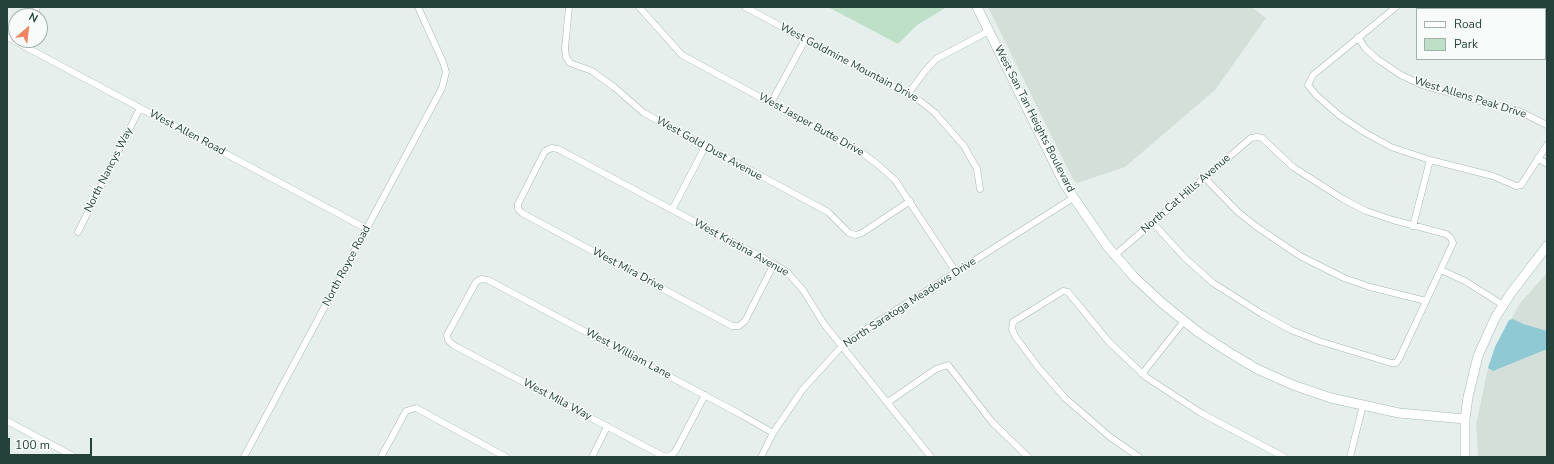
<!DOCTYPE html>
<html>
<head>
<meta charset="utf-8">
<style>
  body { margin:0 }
  #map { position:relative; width:1554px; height:464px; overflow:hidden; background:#e6efeb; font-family:"Nunito Sans",sans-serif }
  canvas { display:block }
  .frame { position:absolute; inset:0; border:8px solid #24423a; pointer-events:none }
  .legend { position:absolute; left:1416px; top:8px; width:130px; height:52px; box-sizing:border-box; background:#f7fbf9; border:1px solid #a3b1ad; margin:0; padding:5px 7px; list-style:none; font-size:12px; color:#24423a }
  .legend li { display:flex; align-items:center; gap:8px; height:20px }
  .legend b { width:20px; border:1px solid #a3b1ad }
  .north { position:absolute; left:8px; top:8px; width:40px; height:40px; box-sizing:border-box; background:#f7fbf9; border:1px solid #a3b1ad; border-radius:50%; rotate:28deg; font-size:11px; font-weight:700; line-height:16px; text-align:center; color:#24423a }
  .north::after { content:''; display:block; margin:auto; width:14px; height:18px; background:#f4845f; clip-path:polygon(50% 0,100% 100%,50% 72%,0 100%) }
  .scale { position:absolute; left:8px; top:438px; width:84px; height:18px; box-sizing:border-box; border:2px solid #24423a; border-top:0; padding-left:5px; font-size:12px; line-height:14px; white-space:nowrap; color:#24423a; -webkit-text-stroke:3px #f7fbf9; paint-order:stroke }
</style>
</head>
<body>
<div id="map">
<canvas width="1554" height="464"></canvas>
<div class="frame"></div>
<ul class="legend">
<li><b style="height:5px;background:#fff"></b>Road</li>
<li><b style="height:11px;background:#bfe0c8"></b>Park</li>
</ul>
<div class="north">N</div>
<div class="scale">100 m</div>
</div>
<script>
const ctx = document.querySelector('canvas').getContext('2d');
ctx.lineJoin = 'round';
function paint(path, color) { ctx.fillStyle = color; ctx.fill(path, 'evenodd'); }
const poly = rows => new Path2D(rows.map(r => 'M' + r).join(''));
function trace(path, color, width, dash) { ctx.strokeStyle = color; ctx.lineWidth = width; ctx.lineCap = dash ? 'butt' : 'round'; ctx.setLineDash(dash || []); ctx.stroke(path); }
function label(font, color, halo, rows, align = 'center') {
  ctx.font = font + ' "Nunito Sans",sans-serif'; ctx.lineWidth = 3; ctx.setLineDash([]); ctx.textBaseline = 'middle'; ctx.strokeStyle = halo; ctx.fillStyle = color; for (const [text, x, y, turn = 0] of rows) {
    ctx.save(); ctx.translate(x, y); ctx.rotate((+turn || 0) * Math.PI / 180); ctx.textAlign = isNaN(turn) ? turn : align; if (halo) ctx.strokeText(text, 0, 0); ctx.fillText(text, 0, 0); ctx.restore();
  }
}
const built = poly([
  [988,7,1251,7,1266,18,1215,90,1125,167,1077,183,1074,181,1050,133],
  [1547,273,1547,457,1478,457,1476,425,1488,368,1495,347,1521,302]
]);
const green = poly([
  [828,7,947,7,917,25,898,44]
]);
const water = poly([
  [1513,319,1523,324,1547,331,1547,349,1493,371,1488,368,1495,347,1509,320]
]);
const street = poly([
  [569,7,565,48,566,57,570,63,592,71,614,87,644,113,828,212,849,233,856,235,862,233,910,201],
  [639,7,682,55,861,152,877,164,895,180,956,272],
  [745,7,920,101,934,112,964,146,977,169,980,189],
  [1396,7,1313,75,1308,85,1316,95,1340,116,1364,132,1391,147,1430,160,1493,176,1516,186,1521,185,1547,145],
  [1428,7,1431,9],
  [33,16,37,7],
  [7,37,367,229],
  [1358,37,1365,48,1377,59,1401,75,1422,85,1521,112,1547,125],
  [1545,48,1547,49],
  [908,94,925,71,936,59,989,31],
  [771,103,805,40],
  [1538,158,1547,164],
  [1205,178,1238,212,1257,227,1300,256,1344,278,1370,287,1426,301],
  [672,210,705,147],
  [1413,226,1430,160],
  [78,232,140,108],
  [1115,255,1251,138,1257,137,1262,138,1293,167,1343,199,1366,211,1393,220,1446,234,1451,238,1453,243,1400,357,1396,363,1391,363,1319,341,1291,330,1262,314,1213,283,1185,258,1153,223],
  [774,264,745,321,739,326,732,326,522,213,518,209,518,204,545,151,552,148,558,149,774,264,787,272,803,290,824,324,931,457],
  [1441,270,1465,281,1503,305],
  [1142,374,1184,321],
  [705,395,675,452,668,457,661,455,453,345,448,340,447,335,476,282,481,279,488,280,740,414,773,433],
  [888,402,936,369,948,365,992,422,1028,457],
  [7,421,75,457],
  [244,457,442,88,446,72,443,62,418,7],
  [381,457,406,411,416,408,506,457],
  [592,457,607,427],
  [761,457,773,433,803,389,842,346,874,324,1073,198],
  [1139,457,1110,437,1065,398,1038,367,1015,336,1012,329,1013,322,1063,291,1068,292,1109,342,1146,377,1201,413,1284,457],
  [1350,457,1363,405]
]);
const secondary = poly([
  [977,7,1065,185,1107,246,1135,278,1162,303,1198,332,1227,351,1257,369,1293,385,1331,398,1399,413,1465,419],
  [1465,457,1465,419,1468,397,1478,356,1495,318,1511,293,1547,246]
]);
const streetNames = [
  ["West Goldmine Mountain Drive",849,63,28],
  ["West Allens Peak Drive",1470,98,17],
  ["West San Tan Heights Boulevard",1034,119,63],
  ["West Jasper Butte Drive",811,125,29],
  ["West Allen Road",187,133,28],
  ["West Gold Dust Avenue",709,149,29],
  ["North Nancys Way",109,170,-63],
  ["North Cat Hills Avenue",1186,194,-41],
  ["West Kristina Avenue",741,248,29],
  ["North Royce Road",347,266,-62],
  ["West Mira Drive",628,270,28],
  ["North Saratoga Meadows Drive",910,303,-33],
  ["West William Lane",628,354,28],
  ["West Mila Way",557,400,28]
];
paint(built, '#d4dfda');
paint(green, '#bfe0c8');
paint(water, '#8ec9d4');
trace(street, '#a8b8b2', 7);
trace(secondary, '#a4bbb3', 10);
trace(street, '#fff', 6);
trace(secondary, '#fff', 9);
label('11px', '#24423a', '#f7fbf9', streetNames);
</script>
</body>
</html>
